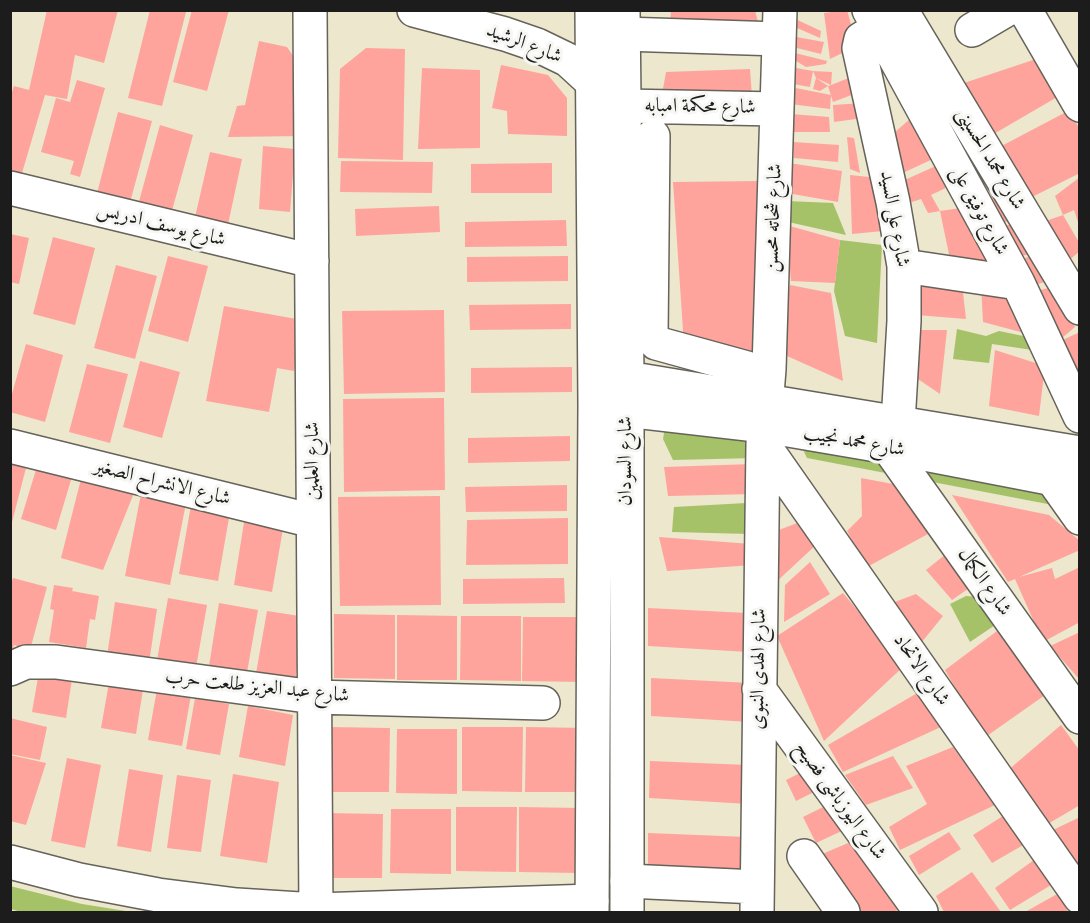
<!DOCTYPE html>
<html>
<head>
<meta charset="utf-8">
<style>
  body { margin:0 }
  #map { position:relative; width:1090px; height:923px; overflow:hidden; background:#ede7ce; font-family:"IM FELL French Canon",serif }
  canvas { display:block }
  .frame { position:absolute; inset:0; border:12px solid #1c1c1c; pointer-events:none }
</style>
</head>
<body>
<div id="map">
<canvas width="1090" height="923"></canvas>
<div class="frame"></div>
</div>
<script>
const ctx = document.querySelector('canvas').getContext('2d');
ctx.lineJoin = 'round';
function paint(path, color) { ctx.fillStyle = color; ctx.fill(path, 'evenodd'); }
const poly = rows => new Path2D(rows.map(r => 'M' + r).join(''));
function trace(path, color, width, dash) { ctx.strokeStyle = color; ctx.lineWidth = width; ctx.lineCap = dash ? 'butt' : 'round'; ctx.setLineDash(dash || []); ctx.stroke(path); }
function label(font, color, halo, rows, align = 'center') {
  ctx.font = font + ' "IM FELL French Canon",Amiri,serif'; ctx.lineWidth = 6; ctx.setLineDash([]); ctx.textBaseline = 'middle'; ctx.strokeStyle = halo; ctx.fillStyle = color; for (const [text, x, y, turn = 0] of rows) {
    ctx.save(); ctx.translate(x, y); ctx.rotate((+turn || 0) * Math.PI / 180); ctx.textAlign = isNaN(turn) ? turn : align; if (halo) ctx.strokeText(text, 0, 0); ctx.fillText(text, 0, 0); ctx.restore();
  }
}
const green = poly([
  [787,201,833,203,846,235,784,221],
  [840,240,882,245,877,343,845,336,834,291],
  [957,329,986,336,999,331,1038,339,1039,351,992,344,989,363,953,359],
  [666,422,759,433,756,458,673,460,663,439],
  [796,435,1079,488,1079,510,807,458],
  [746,503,750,534,672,532,674,507],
  [966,596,988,598,1004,619,970,642,950,604],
  [10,886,82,904,132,912,21,912,11,909]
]);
const building = poly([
  [47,10,118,10,104,63,75,55,67,99,45,95,22,173,10,170,10,98,14,86,29,90],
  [150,10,186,12,162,106,128,98],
  [192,10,229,10,207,91,173,82],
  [671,10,755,10,758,22,670,25],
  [847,10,857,46,830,59,824,13],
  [789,16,821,31,820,38,790,25],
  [791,36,824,42,821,54,793,47],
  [259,41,287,47,304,72,304,136,228,137,237,106,245,105],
  [366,48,405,49,403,160,338,158,340,69],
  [791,52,827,61,826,64,806,67,791,58],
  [1039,58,1059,96,992,135,958,85],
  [501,65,548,75,567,98,567,136,508,134,507,111,492,108],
  [422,68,480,70,480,148,418,149],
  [796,68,813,71,810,87,793,84],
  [750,69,752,97,661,100,666,72],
  [813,71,832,72,831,85,854,76,862,91,833,102,828,86,831,85,816,78],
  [816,78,828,86,820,91,813,89],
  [77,80,105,88,80,177,70,174,74,161,41,152,56,98,70,102],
  [796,88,831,95,830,109,790,104],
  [863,103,863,118,834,122,833,105],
  [1068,111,1080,129,1080,173,1022,202,992,151],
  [118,112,152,121,128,210,95,201],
  [791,114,829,117,830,132,790,132],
  [911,118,935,158,892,178,886,140],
  [160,125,193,135,168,225,135,216],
  [847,137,854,138,860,173,850,169],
  [793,142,839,145,838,162,794,158],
  [263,146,295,149,290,212,259,209],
  [210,152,242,159,226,234,193,226],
  [341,161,433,162,432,193,340,192],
  [552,163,552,193,471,193,471,164],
  [789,163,842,171,838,202,787,193],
  [938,165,950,186,931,195,940,211,928,213,921,199,900,206,898,183],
  [850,175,879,178,893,230,852,234],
  [1080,177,1080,225,1079,225,1074,210,1063,215,1055,196],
  [760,181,764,364,684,345,673,182],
  [998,192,1015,218,997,226,1018,224,1034,254,1048,281,1028,287,1015,263,1034,254,1010,257,997,226,983,201],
  [439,206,440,232,356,236,355,209],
  [968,207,1001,270,951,264,940,211],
  [1063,215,1080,244,1080,251,1061,267,1040,223],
  [566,220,567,246,465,247,465,222],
  [786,225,840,240,835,283,791,281],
  [10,234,29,238,19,284,10,282],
  [53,237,95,248,75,325,33,314],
  [168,256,208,266,188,342,148,331],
  [568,256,568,281,467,282,467,257],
  [116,265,157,276,135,359,94,348],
  [913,282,962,284,966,319,916,315],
  [790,285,831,293,843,381,778,352],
  [981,285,1013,291,1028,334,983,322],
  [1057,286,1075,327,1056,343,1032,292],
  [571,304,571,329,470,330,469,305],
  [224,306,302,320,294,371,277,368,269,412,206,401],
  [444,310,445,392,344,394,342,311],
  [915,330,947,330,940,394,912,375],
  [1080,332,1080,388,1056,343],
  [26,344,63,355,45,422,10,412,10,401],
  [995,350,1045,366,1039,416,989,406],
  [140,361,180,372,162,438,123,427],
  [87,364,128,374,110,443,69,432],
  [572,367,572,392,471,393,471,368],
  [444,398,445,490,344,492,343,399],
  [570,436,570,461,468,463,468,438],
  [10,460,27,464,11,526,10,526],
  [39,460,74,470,56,530,21,519],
  [753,464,755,494,668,496,664,467],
  [82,475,134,493,103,570,61,558],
  [861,478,904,486,928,534,867,567,847,531,862,516],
  [567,485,567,511,466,512,465,487],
  [141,494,186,503,170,585,125,576],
  [952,495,1049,515,1080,541,1080,550,1019,577,1052,568,1055,579,1080,567,1080,622,1043,642,1015,579,1008,582],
  [440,496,441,605,340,606,338,497],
  [191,505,230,512,218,581,179,574],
  [245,516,284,523,272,592,234,585],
  [568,518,568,564,466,565,467,520],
  [805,520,817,544,774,584,771,533],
  [659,537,751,544,753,565,667,571],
  [951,550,975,584,952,600,926,570],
  [810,562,830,594,784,622,785,585],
  [13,578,47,587,30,650,14,645,11,655,10,587],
  [564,578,565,603,463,604,463,579],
  [54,585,73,588,72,591,99,596,95,620,90,619,86,648,49,642,54,610,50,609],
  [843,593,904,666,824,741,777,636],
  [916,594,943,616,917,648,892,603],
  [168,598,207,605,195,673,156,666],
  [115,602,157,609,149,663,107,656],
  [219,603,258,610,246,678,208,672],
  [648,608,747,613,748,652,648,646],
  [267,611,306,617,294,686,255,679],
  [334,614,395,615,395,679,334,678],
  [397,615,457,616,457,680,397,680],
  [461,616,521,616,521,681,460,680],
  [523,617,583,617,583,682,522,681],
  [1005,625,1055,688,984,738,945,670],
  [1080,632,1080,680,1050,646],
  [41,660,74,666,66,718,32,712],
  [110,677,144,683,136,734,101,728],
  [651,678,750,683,750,722,651,716],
  [157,689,191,695,182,746,148,740],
  [919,692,943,726,843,772,828,745],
  [195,698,229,704,220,755,186,749],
  [248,706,293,715,285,766,239,757],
  [10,718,47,727,40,760,10,754],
  [1061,725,1080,751,1080,805,1041,828,1007,771],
  [329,727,390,728,389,792,329,792],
  [462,727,523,727,522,792,462,791],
  [526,727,586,728,586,792,525,792],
  [397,729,457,729,457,794,396,793],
  [953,747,995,805,900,850,889,827,927,804,906,766],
  [10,755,46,763,26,825,10,821],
  [893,756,913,788,866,805,845,775],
  [67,758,101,765,85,848,51,841],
  [650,761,748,765,748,804,649,798],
  [812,767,822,788,796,801,786,780],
  [129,769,163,775,151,852,117,846],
  [233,774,279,782,267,863,220,856],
  [177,775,211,780,201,852,167,848],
  [831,803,846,829,816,843,803,817],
  [456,807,517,807,516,872,456,871],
  [519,807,580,808,579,873,519,872],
  [391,809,451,809,451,874,390,873],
  [322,813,383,814,382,878,322,878],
  [1006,814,1025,844,992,863,973,835],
  [1080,817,1080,870,1053,830],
  [949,832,961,849,919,875,909,856],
  [648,833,747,837,748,877,648,871],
  [855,840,903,907,894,912,855,912,820,855],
  [1034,860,1051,885,1010,910,995,888],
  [972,872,1001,912,944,912,936,896],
  [1059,893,1068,912,1025,912]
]);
const minor = poly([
  [310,10,316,912],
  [414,10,505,34,537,45,568,60,592,82],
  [869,10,1018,283,1080,416],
  [901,10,1080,308],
  [1025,10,1080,105],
  [879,28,861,39,859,48,893,202,904,266,904,321,898,423],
  [972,30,1006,10],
  [623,34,779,39],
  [624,106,777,109],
  [653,136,651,337,656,343,747,368],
  [10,188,312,261],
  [904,266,1018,283],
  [763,444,1080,897],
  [10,446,313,521],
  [888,447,1080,717],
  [1053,480,1080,518],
  [10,669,26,662,56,662,314,697,543,703],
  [759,689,921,912],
  [804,856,843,912],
  [10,862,79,880,158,895,237,905,316,910,592,901],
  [627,881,757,887],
  [757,912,763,444,769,369,780,10]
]);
const major = poly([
  [592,10,595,405,592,912],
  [623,10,627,378,627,912],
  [627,378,1080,453],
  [626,410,765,426,888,447,1080,484]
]);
const streetNames = [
  ["شارع الرشيد",524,44,21],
  ["شارع محكمة امبابه",700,107,1],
  ["شارع محمد الحسينى",990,159,59],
  ["شارع توفيق على",979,211,61],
  ["شارع شحاته محسن",774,218,-88],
  ["شارع على السيد",894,219,80],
  ["شارع يوسف ادريس",161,225,14],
  ["شارع محمد نجيب",854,442,10],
  ["شارع العلمين",313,461,-90],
  ["شارع السودان",626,461,-90],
  ["شارع الانشراح الصغير",162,483,14],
  ["شارع الكمال",984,582,55],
  ["شارع الهدى النبوى",759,669,-89],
  ["شارع الاتحاد",921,670,55],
  ["شارع عبد العزيز طلعت حرب",257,687,6],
  ["شارع اليوزباشى فصيح",840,801,54]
];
paint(green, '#a6c268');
paint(building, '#ffa39d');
trace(minor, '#65635a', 36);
trace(major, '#65635a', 36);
trace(minor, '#fff', 33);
trace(major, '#fff', 33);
label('20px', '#1c1c1c', '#f6f6f2', streetNames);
</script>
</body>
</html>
